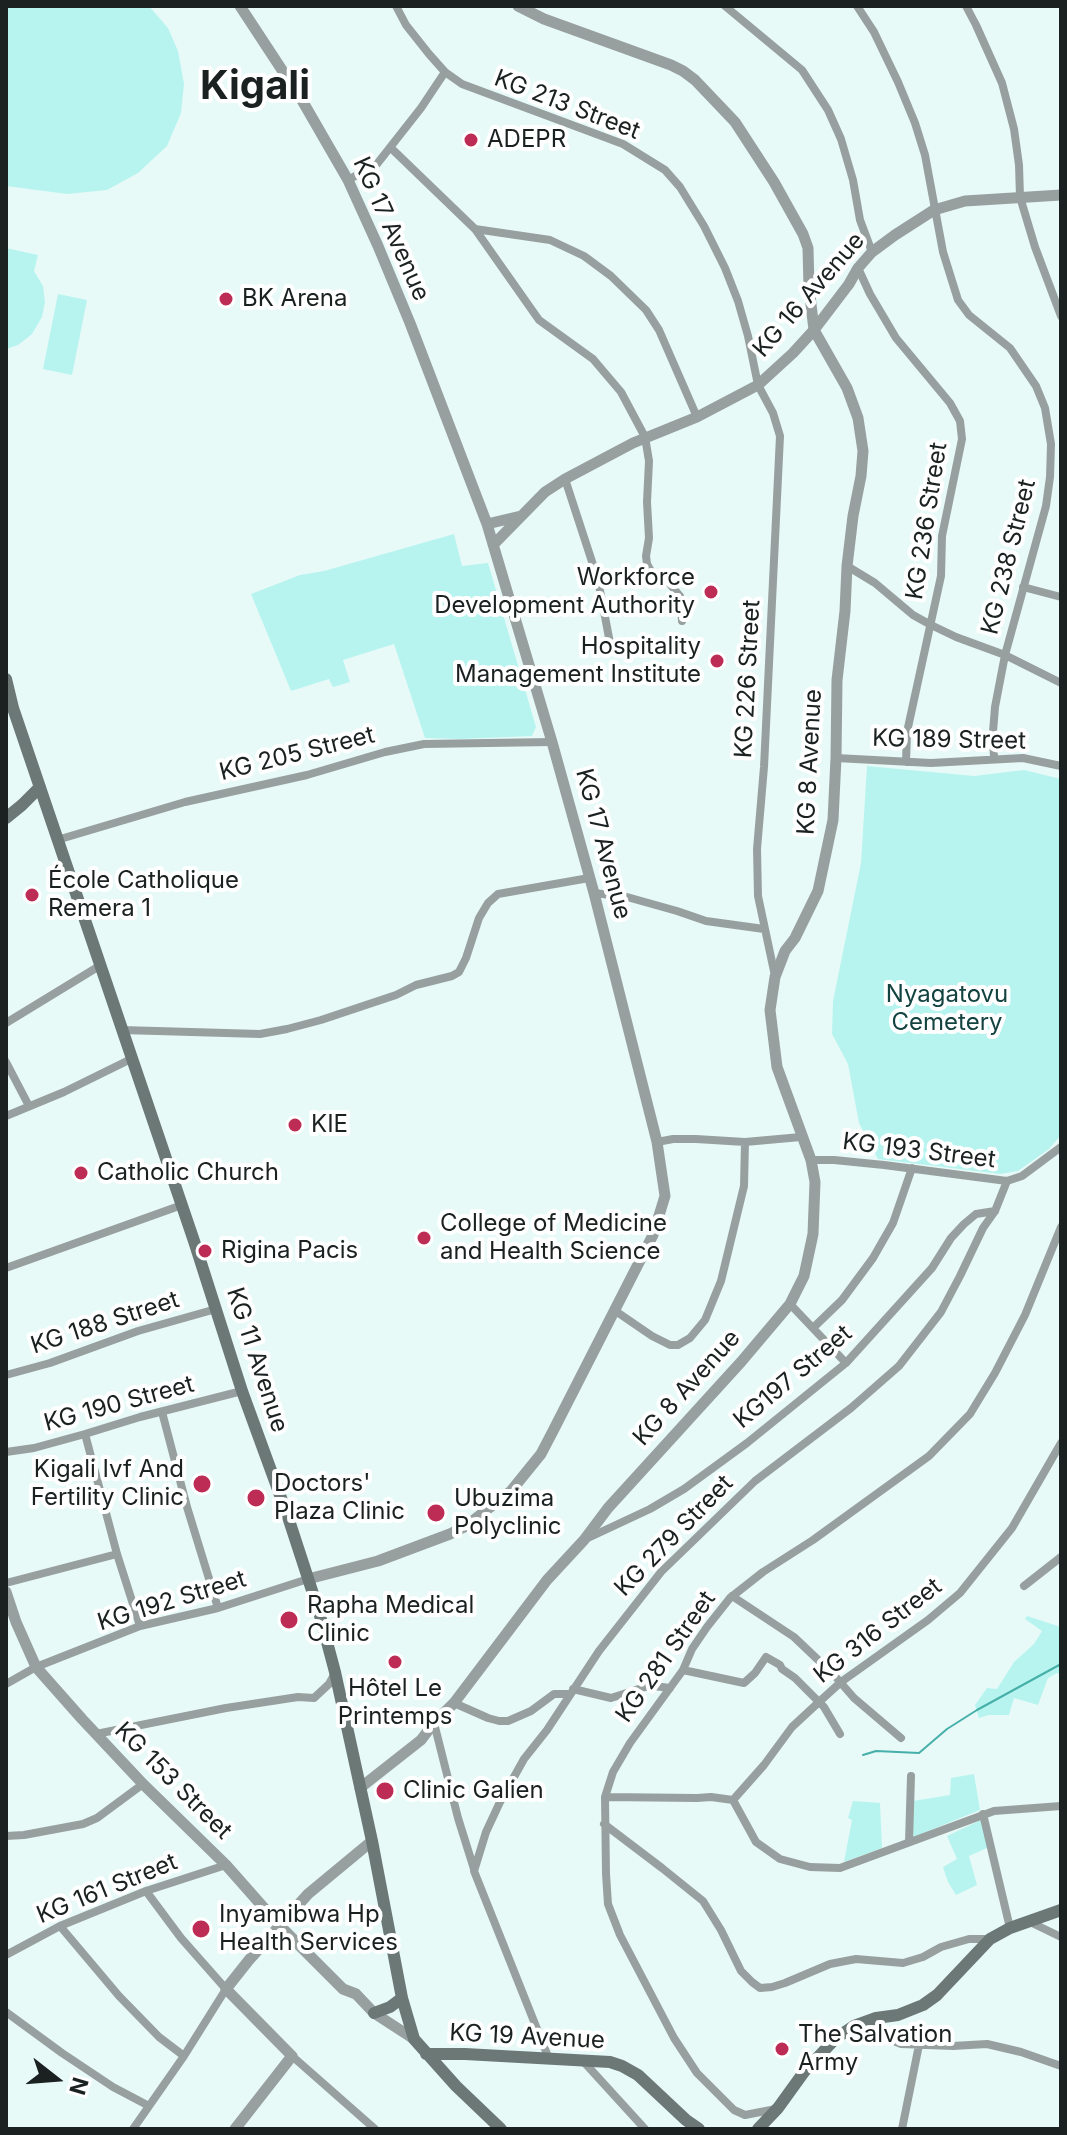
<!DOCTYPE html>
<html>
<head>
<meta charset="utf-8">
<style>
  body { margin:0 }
  #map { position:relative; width:1067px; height:2135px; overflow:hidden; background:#e7faf8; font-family:Inter,sans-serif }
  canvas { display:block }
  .frame { position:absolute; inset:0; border:8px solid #1a2120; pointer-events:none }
  .north { position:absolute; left:16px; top:2039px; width:80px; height:80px; -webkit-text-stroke:6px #fff; paint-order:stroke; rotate:107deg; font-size:22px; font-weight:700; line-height:32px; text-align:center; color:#1a2120 }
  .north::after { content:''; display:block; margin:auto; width:28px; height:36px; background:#1a2120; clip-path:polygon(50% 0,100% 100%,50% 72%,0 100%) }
</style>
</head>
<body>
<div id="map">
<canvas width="1067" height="2135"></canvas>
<div class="frame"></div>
<div class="north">N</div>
</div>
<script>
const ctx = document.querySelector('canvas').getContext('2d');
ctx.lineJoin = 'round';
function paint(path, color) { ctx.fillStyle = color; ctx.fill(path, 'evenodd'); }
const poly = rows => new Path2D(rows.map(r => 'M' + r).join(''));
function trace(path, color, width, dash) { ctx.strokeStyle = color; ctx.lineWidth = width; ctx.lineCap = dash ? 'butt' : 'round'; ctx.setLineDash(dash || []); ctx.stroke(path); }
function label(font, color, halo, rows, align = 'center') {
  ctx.font = font + ' Inter,sans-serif'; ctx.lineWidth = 8; ctx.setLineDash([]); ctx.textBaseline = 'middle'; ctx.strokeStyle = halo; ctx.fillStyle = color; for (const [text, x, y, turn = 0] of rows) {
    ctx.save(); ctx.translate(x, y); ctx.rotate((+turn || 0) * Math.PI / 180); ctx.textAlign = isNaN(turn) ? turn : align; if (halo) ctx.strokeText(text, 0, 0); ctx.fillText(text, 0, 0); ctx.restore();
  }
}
const green = poly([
  [6,6,149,6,168,28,178,51,184,84,181,113,167,146,138,173,107,190,67,194,6,186],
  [6,248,38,255,34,271,43,286,45,302,42,317,32,334,18,345,6,349],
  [58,294,87,300,72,375,43,369],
  [454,534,462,566,488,563,536,727,532,736,461,739,425,738,394,644,343,660,350,682,333,687,329,679,291,691,251,594,300,575,324,571],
  [867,766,974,776,1024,770,1061,779,1061,1135,1049,1149,1018,1171,1000,1174,878,1159,859,1123,848,1064,832,1034,833,1001,861,863],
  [1027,1616,1061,1627,1061,1675,1057,1673,1048,1678,1038,1705,1014,1698,1009,1715,989,1715,979,1718,975,1705,987,1688,997,1689,1014,1662,1034,1644,1042,1631,1025,1619],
  [974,1774,980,1810,911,1838,913,1801,950,1795,951,1778],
  [853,1801,880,1803,882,1848,844,1862,852,1820,848,1818],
  [981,1820,989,1847,969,1856,977,1885,956,1895,948,1882,943,1867,957,1859,947,1836]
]);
const stream = poly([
  [863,1755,876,1751,919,1753,947,1729,977,1710,1061,1664]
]);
const minor = poly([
  [396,6,406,25,429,54,445,72,462,84,623,144,665,170,680,187,704,226,725,268,738,301,748,336,758,385,773,413,780,436,764,767,757,849,758,896,775,976],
  [725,6,802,70,828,110,841,139,853,180,860,220,872,252],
  [857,6,874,32,898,82,915,123,925,155,943,252,958,300,969,315,1010,348,1036,386,1045,408,1051,444,1050,477,1046,506,1005,655,995,707,993,732,994,758],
  [966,6,976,25,1002,83,1014,129,1019,165,1020,197,1035,247,1061,316],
  [391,148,475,229,539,320,593,359,621,392,645,437,649,461,647,502,649,538,646,556,647,564,652,573,668,582,680,596,682,621],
  [348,180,377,164,421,108,445,72],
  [475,229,550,240,584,256,611,276,646,310,659,330,697,417],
  [858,268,870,294,896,338,950,403,960,421,962,439,942,536,941,576,907,732,906,762],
  [565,479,598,580,610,643],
  [847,566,875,583,913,615,931,625,956,637,1005,655,1061,683],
  [1023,587,1061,597],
  [836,758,931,763,1023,758,1061,766],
  [57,840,185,802,307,775,385,752,424,744,552,742],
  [594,893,627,897,677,911,706,921,764,929],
  [6,1023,101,965],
  [122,1030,260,1034,287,1029,321,1020,396,995,416,985,452,976,459,972,466,958,479,918,488,903,498,894,589,878],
  [6,1062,29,1106],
  [6,1116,64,1092,131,1059],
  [657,1142,673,1139,696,1139,745,1142,801,1137],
  [811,1160,834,1160,884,1165,1007,1181,1022,1176,1061,1147],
  [6,1268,182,1205],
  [790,1304,846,1363],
  [614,1310,652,1336,670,1345,678,1345,690,1338,705,1320,721,1281,744,1186,745,1142],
  [814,1327,842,1300,873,1258,893,1223,912,1168],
  [6,1375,50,1363,138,1331,216,1309],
  [162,1412,187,1507,218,1608],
  [85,1434,117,1554,140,1626],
  [6,1452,34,1448,85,1434,140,1417,242,1391],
  [588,1538,650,1509,684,1489,747,1443,846,1363,932,1268,951,1238,964,1224,976,1214,995,1211],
  [6,1583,117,1554],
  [1024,1586,1061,1557],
  [732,1596,794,1637,834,1675,854,1698,901,1738],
  [683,1670,744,1683,755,1673,766,1657,780,1665,782,1669,795,1678,824,1707,840,1734],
  [6,1684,36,1667,140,1626,218,1608,308,1579],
  [573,1689,611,1698,645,1687,654,1686,670,1688],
  [454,1703,488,1718,499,1721,508,1721,531,1711,554,1694,570,1694],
  [434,1723,458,1818,474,1869],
  [96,1734,226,1708,298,1697,314,1698,329,1684,335,1673],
  [605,1797,697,1798,711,1797,733,1800,756,1842,780,1859,810,1867,840,1868,994,1811,1061,1806],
  [733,1800,764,1765,792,1727,819,1702,841,1682,928,1620,960,1593,1012,1528,1061,1443],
  [983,1814,1010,1928],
  [604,1824,662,1868,703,1901,721,1930,741,1971,752,1982,760,1988,772,1987,785,1983,830,1964,856,1959,903,1963,923,1957,941,1947,969,1939,990,1939],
  [6,1836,24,1835,83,1824,97,1818,143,1784],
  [909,1842,911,1776],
  [1030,1922,1061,1937],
  [60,1926,119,1996,159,2037,184,2056],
  [6,1955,60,1926,146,1891,226,1865],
  [6,2012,62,2053,113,2087,149,2106],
  [855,2026,901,2044,953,2046,987,2044,1021,2052,1061,2066],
  [292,2056,375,2129],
  [549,2059,474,1871,486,1832,500,1802,524,1759,547,1730,599,1651,661,1572,755,1481,851,1408,899,1366,941,1312,960,1276,983,1228,995,1211,1007,1181],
  [583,2061,645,2129],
  [776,2109,745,2115,734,2110,697,2073,674,2038,620,1935,608,1904,606,1874,605,1797,613,1772,630,1743,683,1670,692,1649,707,1627,730,1598,763,1572,813,1540,929,1456,970,1414,995,1373,1025,1315,1061,1227],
  [133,2129,184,2056,226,1989,181,1938,146,1891],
  [902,2129,919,2045]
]);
const tertiary = poly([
  [240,6,303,102,348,180,378,246,410,323,487,524,552,742,594,893,657,1142,665,1196,653,1235,553,1431,541,1454,511,1491,466,1526,450,1534,378,1561,308,1579],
  [487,524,521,516],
  [494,544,545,492,565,479,633,443,697,417,758,385,793,353,814,330,849,284,858,268,872,252,895,235,934,210,965,201,1061,195],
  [6,1592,16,1622,36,1667,82,1719,143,1784,226,1865,279,1925,343,1989,356,1994,374,2013,414,2039],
  [360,1788,421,1740,434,1723,454,1703,547,1580,584,1540,608,1508,741,1362,790,1304,804,1276,813,1234,815,1182,811,1160,777,1067,770,1010,775,977,785,951,795,938,818,891,833,820,836,758,837,680,845,611,847,566,853,516,861,476,863,451,858,418,847,388,814,330,809,287,808,248,803,234,774,182,735,122,695,80,683,71,671,65,544,19,518,6],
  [235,2129,292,2056,226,1989,249,1960,308,1894,372,1841]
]);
const secondary = poly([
  [6,679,13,708,194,1241,242,1391,288,1517,319,1612,335,1672,372,1841,402,1998,414,2039,456,2086,501,2129],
  [6,818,22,805,40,787],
  [374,2013,390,2007,402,1998],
  [426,2054,465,2054,610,2062,622,2066,638,2075,686,2120,699,2129],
  [758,2129,778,2108,804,2072,836,2038,854,2026,876,2018,898,2015,923,2005,937,1995,990,1939,1010,1928,1061,1910]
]);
const markers = [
  [471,140,8,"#bc2c55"],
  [226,299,8,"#bc2c55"],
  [711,592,8,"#bc2c55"],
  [717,661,8,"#bc2c55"],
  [32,895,8,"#bc2c55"],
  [295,1125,8,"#bc2c55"],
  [81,1173,8,"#bc2c55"],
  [424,1238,8,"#bc2c55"],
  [205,1251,8,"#bc2c55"],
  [202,1484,10,"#bc2c55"],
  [256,1498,10,"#bc2c55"],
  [436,1513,10,"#bc2c55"],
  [289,1620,10,"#bc2c55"],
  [395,1662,8,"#bc2c55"],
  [385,1791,10,"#bc2c55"],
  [201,1929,10,"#bc2c55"],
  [782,2049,8,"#bc2c55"]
];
const streetNames = [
  ["KG 213 Street",567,105,21],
  ["KG 17 Avenue",391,229,66],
  ["KG 16 Avenue",809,295,-49],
  ["KG 236 Street",927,521,-81],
  ["KG 238 Street",1009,557,-76],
  ["KG 226 Street",748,679,-87],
  ["KG 189 Street",949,740,1],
  ["KG 205 Street",297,754,-14],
  ["KG 8 Avenue",810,762,-87],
  ["KG 17 Avenue",603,844,75],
  ["KG 193 Street",919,1151,7],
  ["KG 188 Street",105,1323,-18],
  ["KG 11 Avenue",257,1360,72],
  ["KG197 Street",793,1377,-40],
  ["KG 8 Avenue",687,1388,-48],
  ["KG 190 Street",119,1404,-15],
  ["KG 279 Street",674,1536,-46],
  ["KG 192 Street",172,1601,-17],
  ["KG 316 Street",878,1631,-38],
  ["KG 281 Street",666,1657,-55],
  ["KG 153 Street",173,1781,45],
  ["KG 161 Street",107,1889,-22],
  ["KG 19 Avenue",527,2037,3]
];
const poiNames = [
  ["ADEPR",487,140],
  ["BK Arena",242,299],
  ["Workforce",695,578,"right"],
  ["Development Authority",695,606,"right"],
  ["Hospitality",701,647,"right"],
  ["Management Institute",701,675,"right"],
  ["École Catholique",48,881],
  ["Remera 1",48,909],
  ["KIE",311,1125],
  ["Catholic Church",97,1173],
  ["College of Medicine",440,1224],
  ["and Health Science",440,1252],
  ["Rigina Pacis",221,1251],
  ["Kigali Ivf And",184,1470,"right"],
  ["Fertility Clinic",184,1498,"right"],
  ["Doctors'",274,1484],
  ["Plaza Clinic",274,1512],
  ["Ubuzima",454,1499],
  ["Polyclinic",454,1527],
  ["Rapha Medical",307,1606],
  ["Clinic",307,1634],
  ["Hôtel Le",395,1689,"center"],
  ["Printemps",395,1717,"center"],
  ["Clinic Galien",403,1791],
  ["Inyamibwa Hp",219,1915],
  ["Health Services",219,1943],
  ["The Salvation",798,2035],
  ["Army",798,2063]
];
const parkNames = [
  ["Nyagatovu",947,995],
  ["Cemetery",947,1023]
];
const townNames = [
  ["Kigali",255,87]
];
paint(green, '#b8f4ef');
trace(stream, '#46afa9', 2);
trace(minor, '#98a09f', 8);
trace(tertiary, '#98a09f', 11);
trace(secondary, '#6c7876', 12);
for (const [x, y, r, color] of markers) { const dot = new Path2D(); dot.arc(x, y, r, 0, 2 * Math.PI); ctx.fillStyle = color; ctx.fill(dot); trace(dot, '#fff', 3); }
label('24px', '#1a2120', '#fff', streetNames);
label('24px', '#1a2120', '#fff', poiNames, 'left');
label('24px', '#134340', '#fff', parkNames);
label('bold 40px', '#1a2120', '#fff', townNames);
</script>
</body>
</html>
